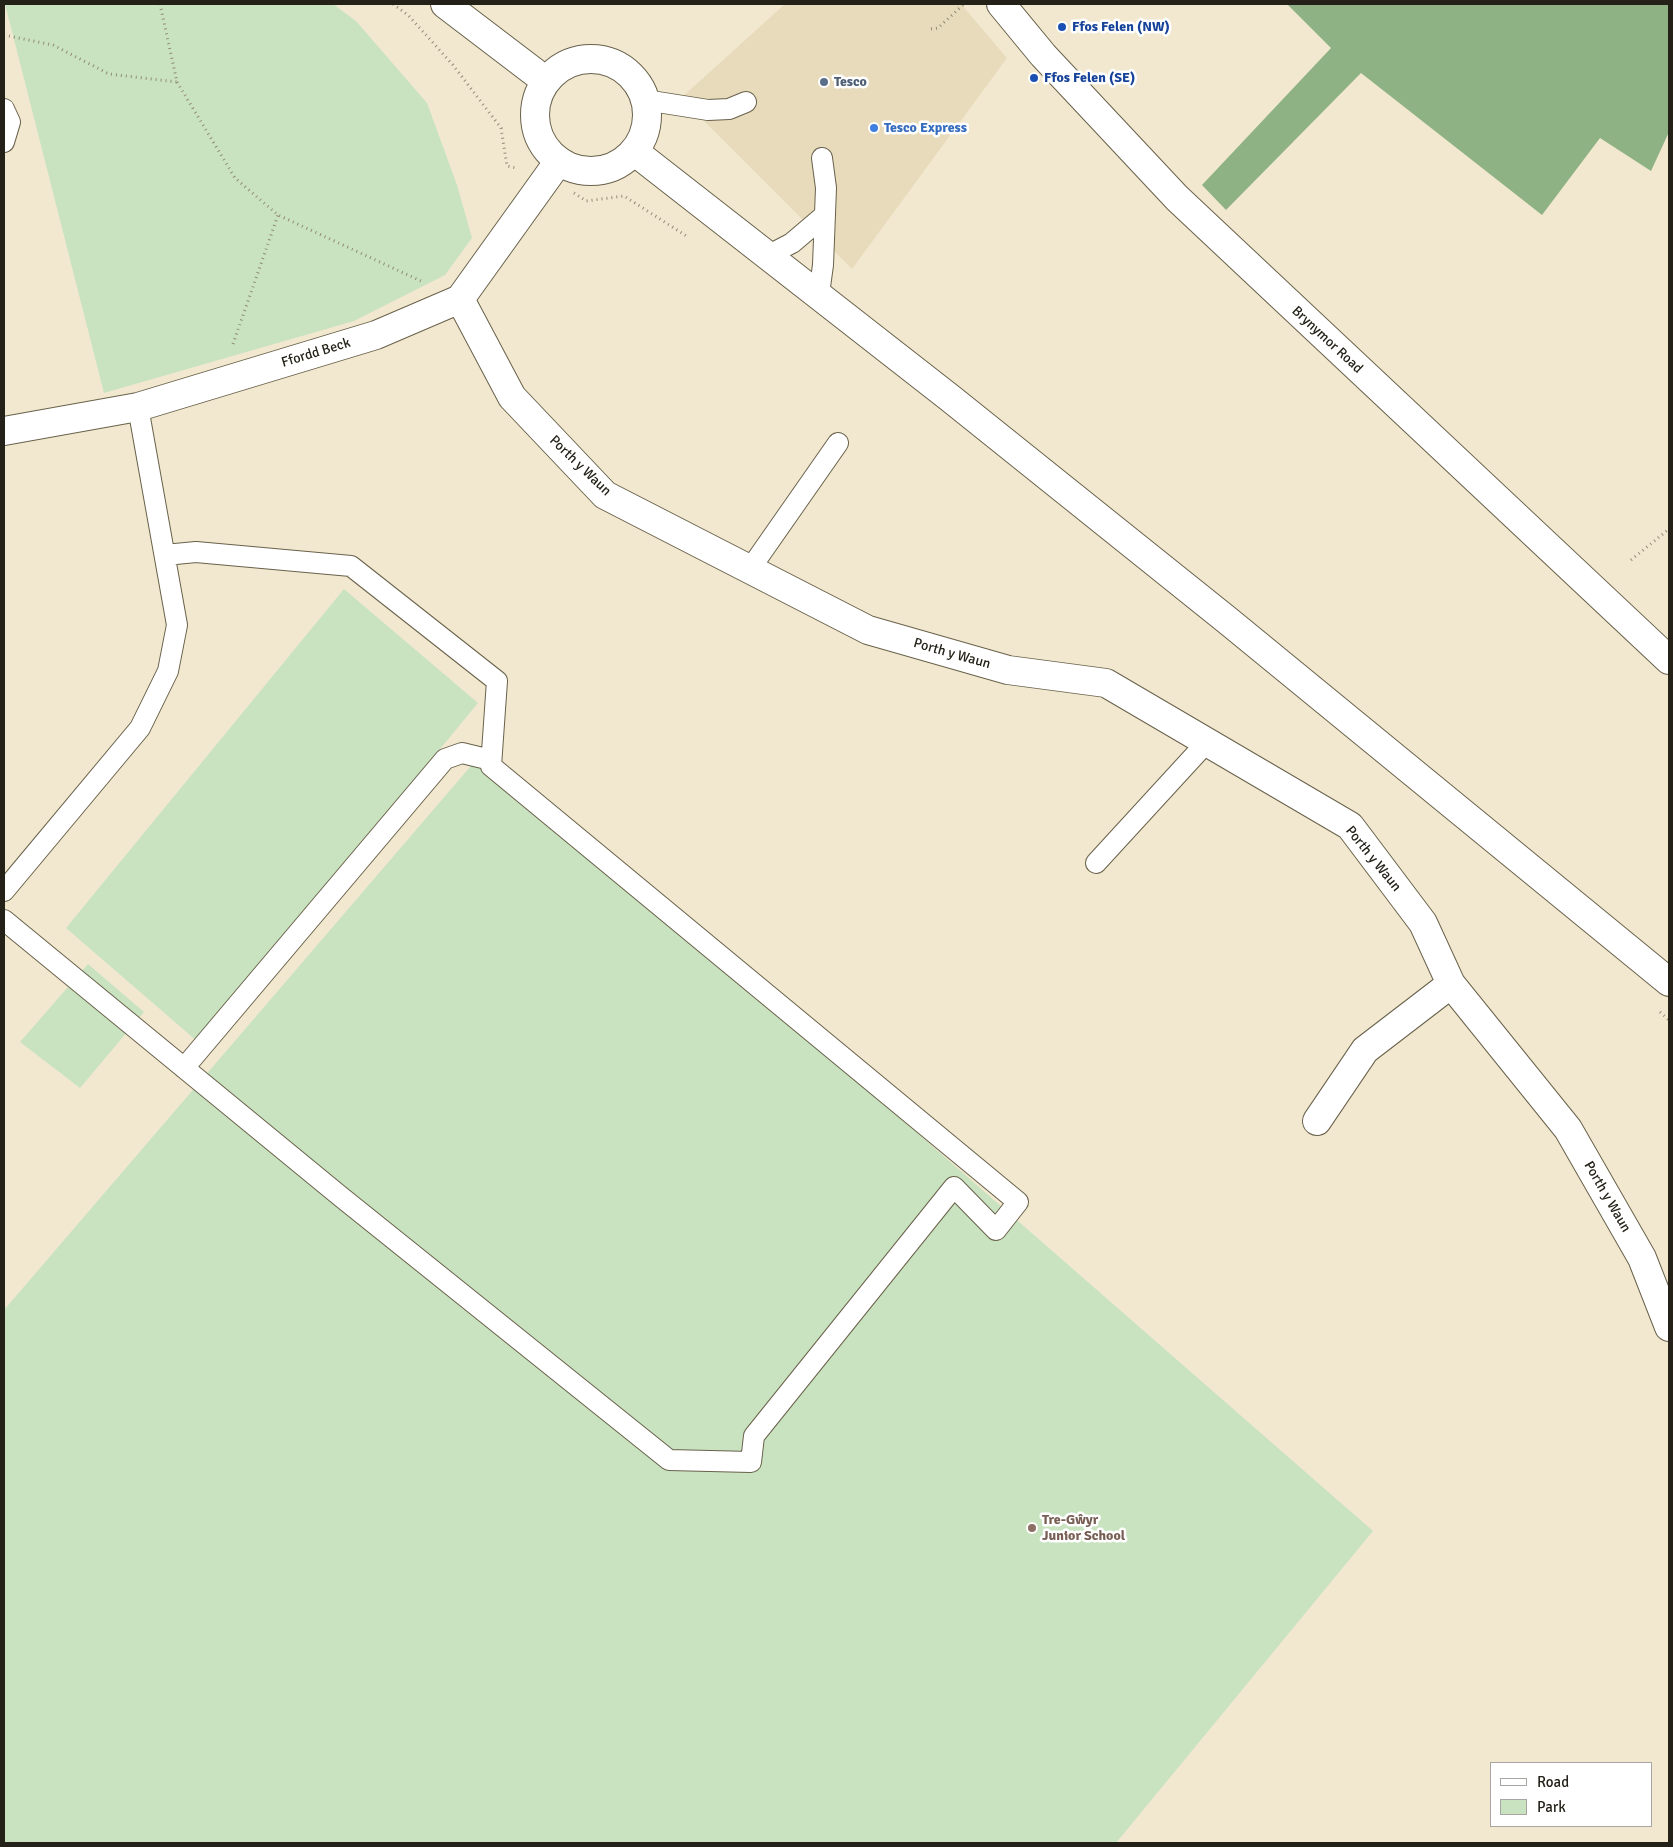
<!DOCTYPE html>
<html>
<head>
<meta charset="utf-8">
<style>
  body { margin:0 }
  #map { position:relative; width:1673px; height:1847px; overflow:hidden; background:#f1e8cf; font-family:Signika,sans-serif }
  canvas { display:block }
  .frame { position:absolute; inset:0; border:5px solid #242118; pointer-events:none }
  .legend { position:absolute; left:1490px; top:1762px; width:162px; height:65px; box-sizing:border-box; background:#fff; border:1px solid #a7a6a3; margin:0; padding:6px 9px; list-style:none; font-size:15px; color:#242118 }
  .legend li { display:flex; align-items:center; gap:10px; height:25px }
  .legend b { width:25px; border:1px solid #a7a6a3 }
</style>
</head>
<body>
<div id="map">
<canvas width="1673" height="1847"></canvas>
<div class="frame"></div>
<ul class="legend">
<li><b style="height:6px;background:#fff"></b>Road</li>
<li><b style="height:14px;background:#c9e3c1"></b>Park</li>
</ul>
</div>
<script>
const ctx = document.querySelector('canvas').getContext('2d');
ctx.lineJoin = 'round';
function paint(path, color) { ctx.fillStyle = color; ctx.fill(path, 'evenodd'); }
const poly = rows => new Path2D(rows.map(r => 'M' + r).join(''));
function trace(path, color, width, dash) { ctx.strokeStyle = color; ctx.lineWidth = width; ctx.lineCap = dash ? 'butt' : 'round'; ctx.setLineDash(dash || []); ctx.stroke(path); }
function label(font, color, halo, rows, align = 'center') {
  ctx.font = font + ' Signika,sans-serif'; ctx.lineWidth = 5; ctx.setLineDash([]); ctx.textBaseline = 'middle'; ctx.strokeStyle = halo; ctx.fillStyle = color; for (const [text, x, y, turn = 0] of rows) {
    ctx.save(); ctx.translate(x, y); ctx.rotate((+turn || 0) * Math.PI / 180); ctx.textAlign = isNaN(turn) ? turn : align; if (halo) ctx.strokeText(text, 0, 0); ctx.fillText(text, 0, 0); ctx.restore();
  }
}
const built = poly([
  [785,4,961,4,1007,58,852,269,681,98]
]);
const green = poly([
  [5,4,333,4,356,21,427,103,457,185,472,238,445,275,354,321,104,393],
  [344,589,478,703,198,1042,66,928],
  [482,753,1373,1531,1116,1843,4,1843,4,1310],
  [88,964,144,1012,80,1088,20,1042]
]);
const forest = poly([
  [1287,4,1669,4,1669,132,1651,171,1600,138,1542,215,1361,73,1226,210,1202,185,1331,48]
]);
const path = poly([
  [160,4,177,82,235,178,278,215,421,281],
  [393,4,408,15,453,65,501,128,507,166,516,168],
  [931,29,938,28,964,4],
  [4,35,53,45,109,74,177,82],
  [574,193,586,201,624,196,688,237],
  [233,344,278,215],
  [1631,560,1669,529],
  [1660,1012,1669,1020]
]);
const service = poly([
  [645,100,708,110,729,109,746,102],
  [4,109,10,122,4,142],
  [769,255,792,243,825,215],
  [819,294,823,265,826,188,822,158],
  [750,569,838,443],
  [1096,863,1207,742],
  [4,891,140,728,168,671,177,625,138,407],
  [4,920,340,1196,669,1460,751,1462,754,1436,954,1187,996,1230,1018,1202,491,766,497,681,351,566,196,552,165,555],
  [184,1068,445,759,462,753,491,760]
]);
const minor = poly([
  [460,299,512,397,605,495,868,630,1008,670,1106,683,1350,826,1423,923,1451,984,1568,1129,1642,1258,1669,1327],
  [4,431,138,407,376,335,460,299,559,161],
  [1317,1121,1365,1050,1451,984]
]);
const tertiary = poly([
  [1001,4,1043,55,1177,198,1669,660]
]);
const secondary = poly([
  [445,4,546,81],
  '535 115a56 56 0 1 1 112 0a56 56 0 1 1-112 0Z',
  [635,152,950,398,1227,620,1669,982]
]);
const markers = [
  [1062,27,5,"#1a4fb4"],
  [1034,78,5,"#1a4fb4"],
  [824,82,5,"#5c6f8a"],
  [874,128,5,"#3f7fe0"],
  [1032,1528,5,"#8d6e63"]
];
const transitNames = [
  ["Ffos Felen (NW)",1072,27],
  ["Ffos Felen (SE)",1044,78]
];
const serviceNames = [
  ["Tesco",834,82]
];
const shopNames = [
  ["Tesco Express",884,128]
];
const streetNames = [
  ["Brynymor Road",1327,340,43],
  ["Ffordd Beck",316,353,-17],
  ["Porth y Waun",580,466,44],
  ["Porth y Waun",952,654,16],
  ["Porth y Waun",1373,859,51],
  ["Porth y Waun",1607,1197,60]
];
const educationNames = [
  ["Tre-Gŵyr",1042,1520],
  ["Junior School",1042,1536]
];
paint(built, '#e7dbbc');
paint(green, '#c9e3c1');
paint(forest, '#8fb285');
trace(service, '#69614b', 22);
trace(minor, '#69614b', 30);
trace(tertiary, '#69614b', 30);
trace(secondary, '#69614b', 30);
trace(path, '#928b7a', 3, [1, 4]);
trace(service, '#fff', 20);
trace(minor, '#fff', 28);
trace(tertiary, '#fff', 28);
trace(secondary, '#fff', 28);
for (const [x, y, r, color] of markers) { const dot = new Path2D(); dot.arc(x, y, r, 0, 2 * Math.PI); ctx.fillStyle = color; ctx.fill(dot); trace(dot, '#fff', 2); }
label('bold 14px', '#164399', '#fff', transitNames, 'left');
label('bold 14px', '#4e5e75', '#fff', serviceNames, 'left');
label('bold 14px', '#366cbe', '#fff', shopNames, 'left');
label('14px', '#242118', '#fff', streetNames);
label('bold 14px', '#785e54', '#fff', educationNames, 'left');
</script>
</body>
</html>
